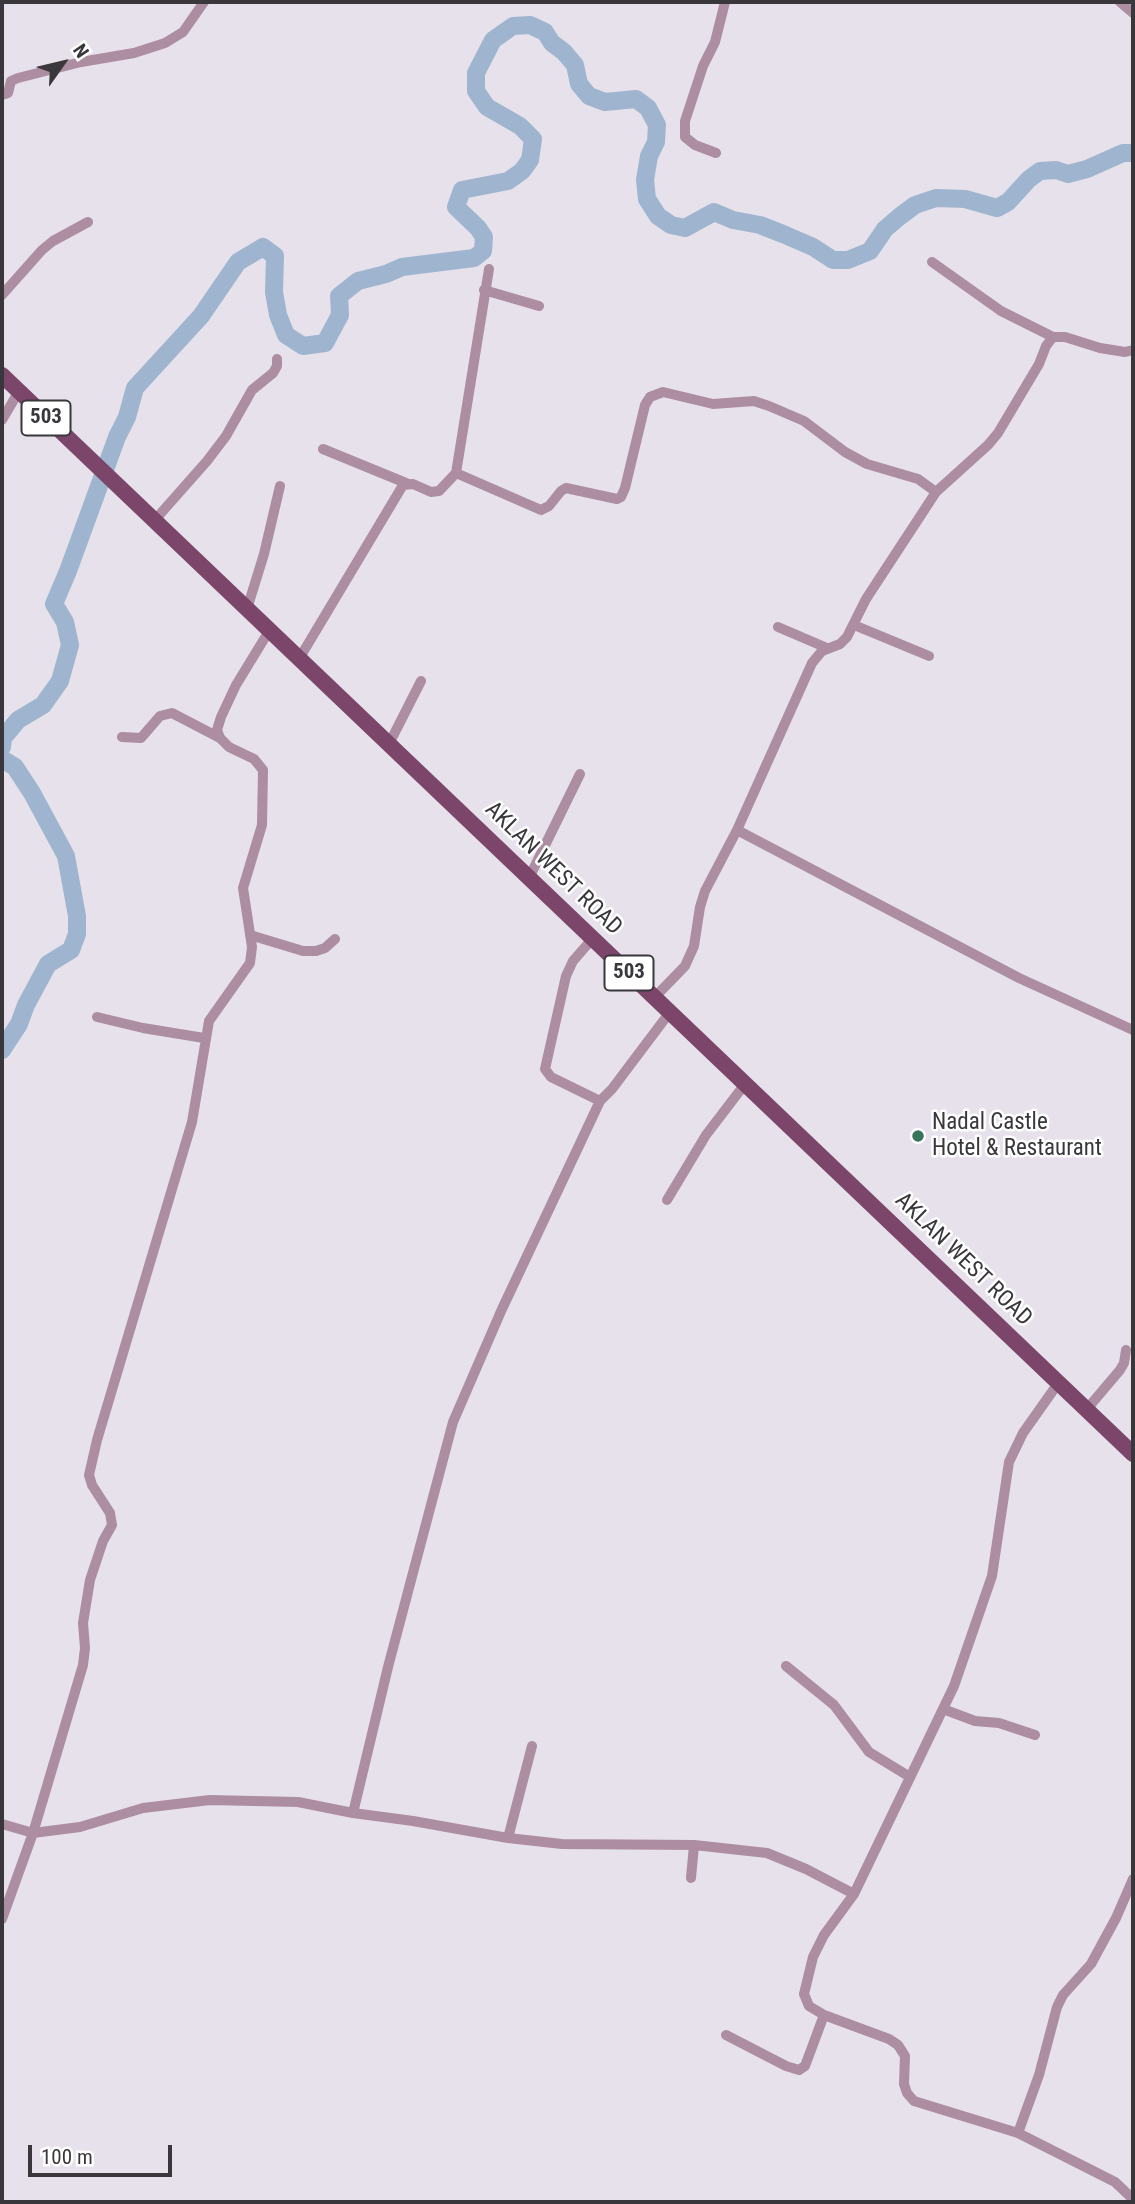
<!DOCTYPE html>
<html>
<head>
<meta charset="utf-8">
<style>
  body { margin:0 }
  #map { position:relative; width:1135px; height:2204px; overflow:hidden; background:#e6e1ea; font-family:"Roboto Condensed",sans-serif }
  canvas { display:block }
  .frame { position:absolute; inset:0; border:4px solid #39373b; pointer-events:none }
  .north { position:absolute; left:28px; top:28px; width:70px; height:70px; -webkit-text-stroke:5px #fff; paint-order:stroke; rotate:56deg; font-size:19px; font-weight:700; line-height:28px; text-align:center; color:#39373b }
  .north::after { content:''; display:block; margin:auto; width:24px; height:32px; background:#39373b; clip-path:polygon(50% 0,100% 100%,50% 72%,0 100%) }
  .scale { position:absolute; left:28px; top:2145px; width:144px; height:32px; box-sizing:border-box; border:4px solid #39373b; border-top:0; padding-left:9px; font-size:21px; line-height:24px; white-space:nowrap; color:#39373b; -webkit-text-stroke:5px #fff; paint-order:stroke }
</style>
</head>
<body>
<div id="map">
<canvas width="1135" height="2204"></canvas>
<div class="frame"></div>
<div class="north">N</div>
<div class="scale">100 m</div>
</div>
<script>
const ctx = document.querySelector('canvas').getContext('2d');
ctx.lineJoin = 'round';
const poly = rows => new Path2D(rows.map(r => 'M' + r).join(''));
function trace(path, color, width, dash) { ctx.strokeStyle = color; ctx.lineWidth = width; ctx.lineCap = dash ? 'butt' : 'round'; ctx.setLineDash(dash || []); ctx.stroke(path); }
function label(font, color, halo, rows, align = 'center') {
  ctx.font = font + ' "Roboto Condensed",sans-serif'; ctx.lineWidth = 5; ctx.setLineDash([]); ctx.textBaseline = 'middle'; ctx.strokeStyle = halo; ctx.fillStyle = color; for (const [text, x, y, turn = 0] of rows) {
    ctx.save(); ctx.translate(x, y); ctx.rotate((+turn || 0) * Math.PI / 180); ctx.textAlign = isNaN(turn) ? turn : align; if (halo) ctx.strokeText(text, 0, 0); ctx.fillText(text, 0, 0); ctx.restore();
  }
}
const river = poly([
  [2,747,3,738,18,720,43,705,60,681,70,645,65,622,54,604,68,571,117,437,127,417,135,388,201,316,238,262,263,247,275,256,274,292,278,315,286,335,303,346,325,343,340,315,339,296,358,281,386,274,402,267,474,258,483,251,484,237,478,228,456,207,462,190,508,181,522,171,530,160,533,139,520,126,487,107,476,91,476,73,493,40,513,26,530,25,545,32,552,43,564,52,575,65,579,84,589,96,605,102,636,99,648,108,657,125,656,142,649,156,645,180,647,199,658,216,671,225,685,228,714,212,733,220,760,225,783,234,813,247,833,260,848,260,870,251,885,229,899,217,915,205,936,198,965,199,997,208,1008,202,1029,179,1040,171,1056,170,1068,174,1087,169,1123,153,1133,153],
  [2,759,15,767,32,793,66,856,77,916,77,934,71,950,48,964,26,1005,19,1024,2,1050]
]);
const street = poly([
  [1120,2,1133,13],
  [2,95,8,93,11,81,18,78,81,62,134,53,165,43,183,32,204,2],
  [716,153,695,145,685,137,685,121,703,66,715,42,725,2],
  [932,262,1001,311,1053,337],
  [484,290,539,306],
  [2,295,42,250,53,241,88,222],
  [2,420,19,391],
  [323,449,406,483],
  [456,473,541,510,549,506,561,491,566,488,617,499,621,497,625,488,645,405,650,397,663,392,713,404,754,401,769,406,804,421,845,452,867,464,918,479,936,492],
  [154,521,207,461,226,436,252,390,273,373,277,366,277,359],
  [247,609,264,554,280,486],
  [854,625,929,656],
  [778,627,827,648],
  [299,659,403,485,413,484,431,492,439,491,456,473,489,269],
  [122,737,141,738,160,716,172,713,220,738],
  [389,744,421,681],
  [737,830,1019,978,1133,1030],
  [529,878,580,774],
  [250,935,303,951,316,951,325,948,335,939],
  [593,938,573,961,566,976,545,1069,551,1077,600,1101],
  [654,998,685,966,694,946,700,907,705,891,737,830,812,663,822,651,840,644,847,637,866,599,936,492,988,445,998,433,1039,364,1046,346,1053,337,1065,337,1100,348,1125,352,1133,350],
  [97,1017,143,1028,204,1038],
  [667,1200,706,1135,745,1084],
  [1059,1382,1023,1433,1009,1462,992,1576,954,1686,854,1894,824,1935,813,1957,804,1994,809,2006,824,2015,889,2039,898,2045,905,2056,904,2084,907,2093,914,2101,1018,2133,1115,2182,1133,2199],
  [1087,1409,1120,1370,1124,1363,1126,1350],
  [786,1666,834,1705,869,1752,910,1777],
  [943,1709,975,1721,999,1723,1035,1735],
  [353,1813,388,1667,453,1422,502,1309,600,1101,612,1089,670,1012],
  [2,1824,33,1833,80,1827,143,1808,210,1800,298,1802,353,1813,413,1821,508,1838,562,1844,694,1845,767,1853,806,1869,854,1894],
  [508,1838,532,1746],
  [691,1878,694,1845],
  [2,1919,33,1833,83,1665,85,1648,83,1623,90,1580,103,1541,112,1525,110,1513,92,1485,89,1475,97,1440,192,1122,209,1021,250,963,252,947,243,888,262,825,263,770,254,759,229,747,220,738,217,730,221,717,236,685,269,631],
  [726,2035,786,2066,799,2070,805,2066,824,2015],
  [1018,2133,1039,2075,1057,2007,1063,1995,1091,1964,1116,1918,1133,1879]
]);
const primary = poly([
  [2,375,1133,1454]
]);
const markers = [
  [918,1136,7,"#39735d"]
];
const shields = [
  [46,418,49],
  [629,973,49]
];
const shieldNames = [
  ["503",46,418],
  ["503",629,973]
];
const streetNames = [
  ["AKLAN WEST ROAD",553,869,44],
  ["AKLAN WEST ROAD",963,1260,44]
];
const poiNames = [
  ["Nadal Castle",932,1123],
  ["Hotel & Restaurant",932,1149]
];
trace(river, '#9fb5cf', 18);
trace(street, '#ad8da1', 10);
trace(primary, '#7b466a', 16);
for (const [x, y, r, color] of markers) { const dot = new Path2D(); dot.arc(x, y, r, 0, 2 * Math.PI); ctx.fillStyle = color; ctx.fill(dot); trace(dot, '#fff', 2.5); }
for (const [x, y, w] of shields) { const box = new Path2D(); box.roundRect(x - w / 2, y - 17.5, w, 35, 5); ctx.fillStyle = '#fff'; ctx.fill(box); trace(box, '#39373b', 2); }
label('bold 21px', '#39373b', null, shieldNames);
label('23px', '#39373b', '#fff', streetNames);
label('23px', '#39373b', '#fff', poiNames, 'left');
</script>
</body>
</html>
